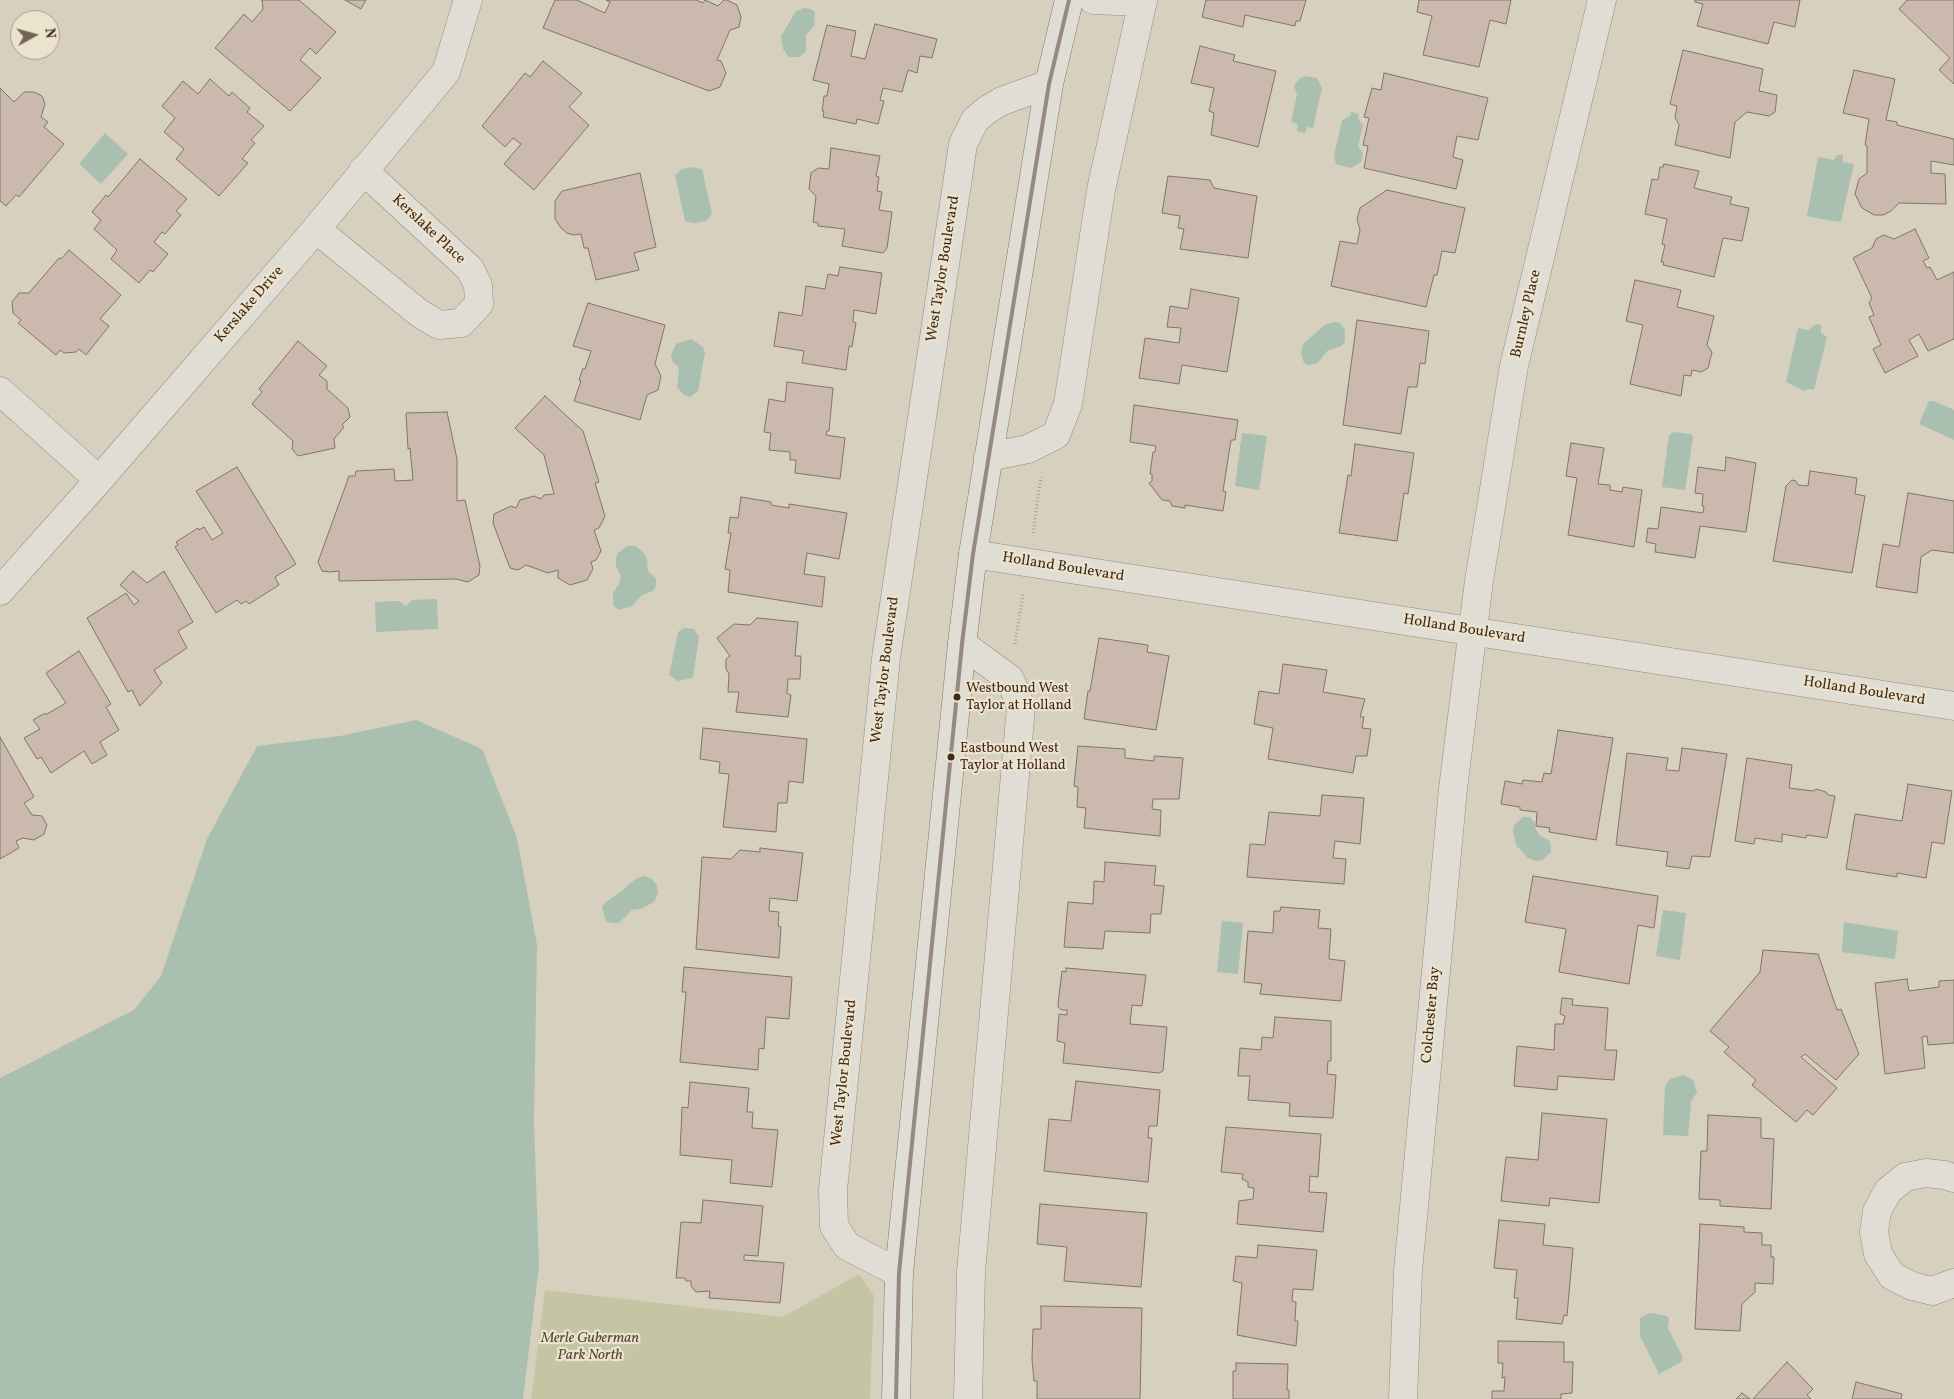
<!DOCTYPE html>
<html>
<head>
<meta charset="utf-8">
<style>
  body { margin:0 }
  #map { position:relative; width:1954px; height:1399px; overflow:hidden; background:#d8d0be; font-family:Vollkorn,serif }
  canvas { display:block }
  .north { position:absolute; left:10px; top:10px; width:50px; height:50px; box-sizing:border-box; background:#ece3ce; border:1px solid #a89986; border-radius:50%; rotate:83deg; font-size:14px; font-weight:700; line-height:20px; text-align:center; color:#412919 }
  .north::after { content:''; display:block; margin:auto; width:18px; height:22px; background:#766353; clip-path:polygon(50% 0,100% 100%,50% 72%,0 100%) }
</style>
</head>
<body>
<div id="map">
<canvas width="1954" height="1399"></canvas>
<div class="north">N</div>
</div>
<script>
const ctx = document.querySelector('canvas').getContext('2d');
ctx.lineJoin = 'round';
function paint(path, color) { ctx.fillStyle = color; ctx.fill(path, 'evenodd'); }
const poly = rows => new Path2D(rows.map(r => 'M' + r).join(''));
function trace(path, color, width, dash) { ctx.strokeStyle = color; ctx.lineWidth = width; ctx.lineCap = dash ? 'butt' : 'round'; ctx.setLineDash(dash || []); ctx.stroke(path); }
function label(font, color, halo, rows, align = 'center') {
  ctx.font = font + ' Vollkorn,serif'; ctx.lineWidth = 4.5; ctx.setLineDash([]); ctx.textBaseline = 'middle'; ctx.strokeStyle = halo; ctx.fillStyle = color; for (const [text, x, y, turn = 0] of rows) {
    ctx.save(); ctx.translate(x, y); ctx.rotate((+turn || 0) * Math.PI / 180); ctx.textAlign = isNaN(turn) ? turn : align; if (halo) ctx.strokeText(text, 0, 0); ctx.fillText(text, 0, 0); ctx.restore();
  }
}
const green = poly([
  [859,1274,874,1296,870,1399,531,1399,545,1290,783,1317]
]);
const water = poly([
  [804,8,811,9,815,12,814,26,806,35,806,51,800,57,789,57,783,49,781,36,796,11],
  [1306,76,1317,78,1322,88,1313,128,1307,127,1305,133,1297,131,1298,124,1291,122,1297,95,1294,86,1300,78],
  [1351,112,1359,114,1358,118,1363,126,1358,146,1363,153,1361,162,1351,168,1336,164,1334,156,1342,120,1350,116],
  [105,133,128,154,101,184,79,164],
  [1837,155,1843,155,1843,162,1854,164,1841,221,1838,222,1807,216,1818,157,1834,160],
  [691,167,702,169,712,214,706,221,694,223,685,221,675,175,682,169],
  [1335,322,1340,323,1345,330,1345,342,1342,346,1327,351,1318,363,1309,365,1304,363,1301,354,1303,344,1326,324],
  [1816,324,1821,325,1821,333,1827,337,1814,390,1810,389,1804,391,1786,382,1798,328,1808,330],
  [691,339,703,347,705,352,698,391,690,397,684,395,677,387,679,370,677,365,673,363,671,355,676,344],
  [1929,401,1934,401,1954,410,1954,440,1919,424],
  [1674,432,1691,434,1693,437,1685,490,1662,487,1669,435],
  [1242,433,1267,436,1259,490,1235,486],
  [627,546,635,546,643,552,647,559,648,571,656,579,656,586,653,591,642,595,632,606,619,610,613,605,613,593,619,584,621,576,616,566,616,558,618,553],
  [437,599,438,629,376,632,375,602,399,601,406,606,412,600],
  [684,628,694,629,699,637,693,678,678,681,669,675,678,632],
  [416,720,482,749,517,838,537,945,534,1123,539,1266,523,1399,0,1399,0,1078,134,1010,161,976,207,839,257,746,340,736],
  [1523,817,1530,817,1534,822,1536,830,1540,836,1550,841,1551,852,1543,860,1536,861,1528,858,1516,845,1513,830,1514,825],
  [643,876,652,879,657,886,658,893,654,902,641,909,632,910,619,923,611,923,606,921,602,907,606,902,622,891,634,880],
  [1663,910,1686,913,1680,960,1656,956],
  [1222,921,1243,923,1238,974,1217,972],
  [1844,922,1898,931,1895,959,1842,952],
  [1684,1075,1693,1080,1697,1092,1691,1102,1688,1136,1663,1135,1665,1086,1670,1079],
  [1650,1313,1667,1316,1669,1319,1668,1328,1683,1358,1681,1362,1659,1374,1640,1336,1640,1318]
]);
const building = poly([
  [262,0,299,0,336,32,316,54,310,48,300,60,321,78,290,111,215,48,244,14,252,22,263,9,262,0],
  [345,0,366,0,361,9,345,0],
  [555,0,577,0,605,13,610,2,606,0,696,0,703,3,705,0,718,6,724,0,727,0,737,5,741,17,739,27,730,30,717,60,721,61,726,73,720,87,709,91,543,28,555,0],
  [1206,0,1306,0,1300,21,1296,21,1295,26,1245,15,1243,27,1202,17,1206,0],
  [1419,0,1511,0,1506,24,1490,20,1479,67,1423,55,1432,16,1417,12,1419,0],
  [1695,0,1800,0,1795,27,1774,22,1768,44,1697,26,1703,4,1695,2,1695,0],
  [1907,0,1954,0,1954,84,1939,70,1950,58,1899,9,1907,0],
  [875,24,937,39,932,58,920,56,917,73,908,70,902,92,883,88,880,100,884,101,878,124,857,119,856,124,823,117,824,111,822,111,824,96,827,96,829,84,813,80,827,25,856,31,851,56,865,59,875,24],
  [1200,46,1235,55,1233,61,1276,71,1258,147,1211,135,1214,113,1209,111,1214,88,1191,83,1200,46],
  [1683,50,1763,69,1759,91,1777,95,1775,112,1769,116,1747,112,1735,122,1730,158,1675,145,1679,125,1675,117,1677,106,1670,104,1683,50],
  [543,61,582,93,569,107,589,125,534,190,504,164,521,144,513,138,505,147,482,126,525,73,530,77,543,61],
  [1854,70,1895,79,1886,120,1897,122,1897,125,1954,139,1954,165,1931,161,1931,173,1945,174,1946,204,1899,203,1891,211,1883,215,1874,215,1862,208,1855,194,1859,179,1867,173,1867,146,1865,145,1869,119,1843,113,1854,70],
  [1384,73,1488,98,1478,140,1457,136,1453,157,1463,160,1456,189,1364,168,1368,146,1363,145,1369,118,1364,117,1372,88,1381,90,1384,73],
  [210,79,229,96,232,92,250,108,247,112,264,126,251,140,255,143,242,159,248,163,219,196,176,159,184,149,164,132,175,118,162,106,183,81,198,94,210,79],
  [0,88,14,102,24,92,34,92,42,96,45,104,41,117,48,122,44,127,64,144,19,197,16,195,6,206,0,201,0,88],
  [831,148,880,156,876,176,879,177,877,191,882,192,879,210,892,212,887,248,883,253,842,246,845,229,818,226,818,223,813,222,816,196,809,189,811,173,818,168,829,169,831,148],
  [140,159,187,199,176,211,181,215,165,234,162,232,154,242,168,254,153,272,150,270,139,283,111,259,117,250,94,229,101,220,92,212,106,195,108,197,140,159],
  [1664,164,1699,171,1694,188,1732,197,1730,204,1749,208,1742,241,1723,238,1714,277,1663,265,1664,262,1661,262,1665,245,1662,244,1667,219,1645,214,1652,179,1658,180,1660,167,1663,167,1664,164],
  [640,173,656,247,634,253,639,270,596,280,588,248,584,248,581,234,573,235,567,233,561,228,555,219,555,201,562,191,640,173],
  [1168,176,1210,180,1214,188,1257,196,1248,258,1180,249,1184,229,1178,228,1180,216,1162,213,1168,176],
  [1387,190,1465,208,1455,253,1442,251,1437,275,1434,275,1426,307,1331,286,1340,241,1357,244,1360,230,1357,219,1360,208,1387,190],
  [1915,229,1929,258,1923,261,1927,268,1930,267,1937,280,1954,272,1954,339,1928,351,1919,334,1909,340,1918,356,1885,373,1873,349,1881,345,1869,317,1874,315,1869,303,1872,298,1853,258,1872,248,1876,239,1884,235,1894,239,1915,229],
  [69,250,121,295,100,319,109,326,86,355,79,349,76,352,64,353,60,350,56,355,18,323,21,320,13,313,12,302,19,293,29,293,59,258,61,259,69,250],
  [840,267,882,273,876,314,854,310,853,322,856,323,852,347,849,346,846,370,802,363,804,351,774,346,779,312,802,316,806,286,825,289,828,274,838,276,840,267],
  [1635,280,1681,290,1677,307,1714,316,1707,345,1712,352,1708,368,1701,372,1692,370,1691,376,1684,375,1681,396,1630,384,1643,325,1626,321,1635,280],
  [1191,289,1239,298,1227,372,1182,365,1179,384,1139,378,1145,338,1179,343,1181,328,1167,327,1170,306,1188,309,1191,289],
  [588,303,665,325,655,364,661,376,658,390,647,395,640,420,574,401,581,381,579,380,583,368,585,369,591,351,573,346,588,303],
  [1357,320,1429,331,1425,364,1420,363,1417,387,1408,387,1401,434,1343,425,1357,320],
  [298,341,327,366,319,375,327,381,327,389,348,408,350,417,342,425,344,427,334,439,335,448,298,456,292,449,293,441,252,404,262,392,259,389,298,341],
  [787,382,833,388,829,431,827,431,826,435,845,438,840,479,795,473,796,460,790,460,790,452,769,450,771,433,764,432,769,399,785,402,787,382],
  [545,396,583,431,599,482,595,483,605,516,599,528,594,530,601,551,596,560,591,562,593,569,587,580,570,585,558,578,558,570,548,573,526,565,518,570,510,568,493,523,494,514,511,506,516,508,520,500,534,496,541,499,544,495,554,494,544,455,515,428,545,396],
  [1134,405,1238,420,1235,440,1231,440,1223,491,1226,492,1223,511,1185,505,1185,508,1172,506,1170,501,1162,500,1149,483,1152,481,1152,474,1150,474,1153,452,1155,452,1156,446,1130,442,1134,405],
  [447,412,457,459,457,501,465,500,480,566,479,575,468,582,456,579,339,581,339,571,330,572,322,571,318,562,349,476,355,476,356,471,394,469,395,481,413,480,410,448,408,449,406,413,447,412],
  [1571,443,1604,448,1598,484,1610,485,1610,490,1622,492,1623,487,1642,490,1634,547,1568,535,1577,478,1566,476,1571,443],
  [1355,444,1414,453,1408,494,1404,493,1397,541,1339,533,1348,475,1351,476,1355,444],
  [1726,457,1756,463,1746,532,1700,526,1695,558,1655,552,1656,544,1646,542,1648,528,1658,529,1661,507,1703,513,1704,506,1702,506,1703,494,1695,493,1698,467,1725,471,1726,457],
  [237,467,296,564,275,577,279,585,249,604,246,601,241,604,237,600,216,613,175,547,178,545,176,542,198,528,199,530,204,527,212,540,223,533,196,491,237,467],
  [1810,471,1857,478,1855,494,1865,496,1852,573,1773,561,1786,486,1792,480,1796,481,1798,485,1808,486,1810,471],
  [1908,493,1954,501,1954,553,1932,550,1921,557,1917,593,1876,587,1883,544,1899,547,1908,493],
  [741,497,771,502,771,505,789,508,789,504,847,513,839,559,807,553,804,574,825,577,822,607,728,592,730,570,725,569,731,533,728,533,730,517,738,518,741,497],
  [133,571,147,583,164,571,193,622,178,631,187,648,154,670,162,683,140,706,132,690,128,692,87,618,126,593,134,605,139,601,120,585,133,571],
  [757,618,798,622,795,656,801,656,800,679,788,679,787,693,791,695,788,717,736,712,739,692,728,692,729,674,726,669,726,659,730,656,717,638,734,624,750,625,757,618],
  [1099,638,1148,645,1147,652,1169,656,1156,730,1084,719,1088,691,1090,691,1099,638],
  [79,651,111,704,106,707,119,730,100,742,107,755,92,764,84,751,51,773,41,757,37,759,24,738,40,729,33,720,43,714,47,714,66,703,46,673,79,651],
  [1283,664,1327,670,1323,692,1365,699,1360,717,1364,717,1362,728,1371,729,1367,756,1356,756,1353,773,1268,759,1273,728,1254,724,1259,691,1279,694,1283,664],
  [703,728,807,739,803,783,789,781,787,803,778,803,776,832,723,827,729,774,719,773,720,762,700,759,703,728],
  [1558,730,1613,738,1596,840,1549,832,1550,828,1536,826,1537,812,1520,810,1520,807,1501,804,1505,781,1522,784,1523,780,1542,782,1544,773,1551,774,1558,730],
  [0,737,34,797,24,803,32,815,42,816,47,825,44,834,34,840,23,838,16,841,19,848,0,859,0,737],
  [1078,746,1125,749,1125,758,1154,761,1154,756,1183,758,1179,799,1153,799,1152,809,1161,810,1160,836,1084,828,1086,808,1077,807,1078,787,1074,786,1078,746],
  [1682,748,1727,754,1710,857,1692,856,1689,869,1666,866,1668,852,1616,845,1627,753,1668,758,1666,770,1679,771,1682,748],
  [1747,758,1792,765,1789,788,1813,791,1816,789,1826,792,1828,795,1835,796,1827,838,1807,835,1806,838,1782,834,1782,842,1755,838,1754,844,1735,841,1747,758],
  [1908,784,1952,791,1944,844,1932,842,1926,878,1897,873,1897,877,1846,869,1855,814,1902,821,1908,784],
  [1322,795,1364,798,1360,844,1335,841,1333,858,1346,859,1344,884,1247,877,1250,844,1265,845,1269,812,1320,816,1322,795],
  [760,848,803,853,797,901,770,898,769,911,779,912,778,926,781,927,779,958,696,949,702,857,731,859,740,850,760,852,760,848],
  [1105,862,1156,866,1154,885,1164,886,1161,914,1151,914,1150,933,1105,931,1103,949,1064,947,1068,902,1093,904,1094,881,1104,882,1105,862],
  [1533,876,1658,896,1654,928,1638,925,1629,984,1559,972,1566,929,1525,922,1533,876],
  [1281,907,1320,910,1318,928,1331,929,1329,959,1345,961,1341,1001,1260,994,1262,984,1244,982,1248,931,1273,933,1274,911,1280,911,1281,907],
  [1763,950,1818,954,1837,1010,1841,1009,1859,1054,1836,1080,1805,1054,1801,1057,1837,1088,1813,1115,1807,1110,1796,1122,1752,1085,1756,1080,1724,1052,1729,1047,1710,1031,1760,972,1763,950],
  [684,967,792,977,789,1019,766,1017,764,1049,759,1048,758,1070,680,1062,686,992,682,992,684,967],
  [1066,968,1146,975,1142,1006,1132,1005,1130,1024,1167,1027,1163,1071,1159,1073,1063,1063,1065,1043,1057,1041,1059,1014,1067,1015,1067,1010,1062,1010,1058,1007,1058,1004,1062,971,1066,972,1066,968],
  [1907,979,1909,991,1939,987,1939,981,1954,980,1954,1043,1928,1045,1927,1036,1922,1037,1925,1068,1885,1074,1875,983,1907,979],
  [1562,998,1573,999,1572,1005,1608,1008,1605,1050,1617,1050,1614,1080,1558,1076,1557,1090,1514,1086,1517,1046,1554,1050,1555,1024,1563,1024,1565,1016,1560,1014,1562,998],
  [1275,1017,1331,1021,1331,1061,1328,1061,1327,1074,1336,1075,1333,1118,1289,1116,1290,1103,1248,1100,1250,1076,1238,1076,1240,1048,1261,1050,1262,1037,1273,1038,1275,1017],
  [1076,1081,1160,1090,1157,1126,1149,1126,1148,1138,1152,1138,1148,1182,1044,1171,1049,1119,1071,1121,1076,1081],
  [690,1082,749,1088,747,1112,753,1112,752,1128,778,1130,772,1187,730,1183,732,1160,680,1155,682,1107,688,1108,690,1082],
  [1542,1113,1607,1119,1599,1203,1550,1198,1549,1206,1501,1201,1506,1157,1538,1160,1542,1113],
  [1708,1115,1761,1118,1761,1138,1774,1139,1771,1209,1720,1206,1720,1200,1699,1199,1701,1151,1707,1151,1708,1115],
  [1226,1127,1321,1134,1318,1177,1310,1176,1309,1192,1327,1193,1323,1232,1237,1224,1239,1201,1253,1199,1254,1188,1248,1187,1248,1182,1242,1179,1243,1174,1221,1172,1226,1127],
  [703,1200,763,1206,758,1256,744,1255,744,1260,784,1263,780,1303,709,1298,710,1291,696,1292,691,1286,691,1281,686,1281,685,1278,676,1278,681,1222,701,1223,703,1200],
  [1040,1204,1147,1213,1141,1287,1064,1281,1067,1247,1037,1244,1040,1204],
  [1499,1220,1545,1224,1543,1245,1573,1248,1567,1316,1564,1315,1562,1324,1516,1319,1518,1298,1514,1298,1517,1270,1494,1268,1499,1220],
  [1700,1224,1744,1227,1744,1232,1762,1233,1762,1245,1771,1245,1771,1257,1774,1257,1773,1284,1755,1283,1755,1292,1742,1304,1740,1331,1695,1329,1700,1224],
  [1258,1245,1317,1250,1313,1290,1293,1289,1292,1301,1296,1302,1295,1321,1298,1321,1296,1346,1237,1335,1242,1283,1233,1281,1236,1256,1257,1258,1258,1245],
  [1041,1306,1142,1308,1140,1399,1037,1399,1037,1381,1034,1381,1032,1359,1033,1329,1041,1329,1041,1306],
  [1498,1341,1564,1342,1564,1362,1573,1362,1572,1393,1561,1394,1561,1399,1492,1399,1492,1391,1504,1391,1505,1377,1502,1378,1503,1363,1498,1363,1498,1341],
  [1787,1362,1813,1389,1807,1395,1811,1399,1753,1399,1787,1362],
  [1236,1363,1288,1364,1287,1390,1289,1390,1289,1399,1233,1399,1233,1371,1236,1371,1236,1363],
  [1856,1382,1902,1394,1901,1399,1852,1399,1856,1382],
  [1742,1393,1750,1399,1736,1399,1742,1393]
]);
const path = poly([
  [1033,533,1041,477],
  [1015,644,1023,594]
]);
const street = poly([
  [1093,0,1143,2],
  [316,229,419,313,439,325,461,323,479,304,478,285,470,269,363,170],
  [0,391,99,480],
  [988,457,1028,449,1056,435,1068,404,1101,190,1143,0],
  [973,554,1954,706],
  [0,591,99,480,316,229,446,72,468,0],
  [962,644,1010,679,1021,707,971,1272,968,1399],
  [1954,1178,1944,1175,1926,1173,1905,1177,1888,1191,1877,1211,1874,1232,1878,1254,1892,1276,1912,1286,1932,1291,1954,1283],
  [899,1273,847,1246,834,1226,833,1190,886,658,963,144,975,120,987,110,1002,101,1049,84],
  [1403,1399,1408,1271,1453,789,1479,581,1514,366,1602,0]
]);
const secondary = poly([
  [896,1399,899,1273,962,644,973,554,1049,84,1069,0]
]);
const bus1 = poly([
  [896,1399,899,1273,962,644,973,554,1049,84,1069,0]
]);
const markers = [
  [957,697,4.5,"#412919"],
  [951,757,4.5,"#412919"]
];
const busNames = [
  ["Westbound West",966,689],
  ["Taylor at Holland",966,706],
  ["Eastbound West",960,749],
  ["Taylor at Holland",960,766]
];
const streetNames = [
  ["Kerslake Place",428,230,43],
  ["West Taylor Boulevard",944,269,-81],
  ["Kerslake Drive",250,305,-49],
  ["Burnley Place",1527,314,-77],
  ["Holland Boulevard",1063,568,9],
  ["Holland Boulevard",1464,630,9],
  ["West Taylor Boulevard",886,670,-83],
  ["Holland Boulevard",1864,692,9],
  ["Colchester Bay",1432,1015,-85],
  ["West Taylor Boulevard",845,1073,-84]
];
const parkNames = [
  ["Merle Guberman",590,1339],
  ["Park North",590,1356]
];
paint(green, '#c4c5a2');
paint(water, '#a9bfaf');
paint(building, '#cab9ac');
trace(building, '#7e766a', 1);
trace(street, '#948c80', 29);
trace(secondary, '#7e766a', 29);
trace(path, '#a6a098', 3, [1, 2.5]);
trace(street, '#e0ddd4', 28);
trace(secondary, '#e0ddd4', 28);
trace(bus1, '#968980', 4);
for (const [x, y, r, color] of markers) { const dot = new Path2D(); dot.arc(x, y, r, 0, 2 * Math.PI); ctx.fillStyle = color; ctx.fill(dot); trace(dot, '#ece3ce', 2); }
label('14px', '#412919', '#ece3ce', busNames, 'left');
label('15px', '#412919', '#ece3ce', streetNames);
label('italic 15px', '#584630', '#ece3ce', parkNames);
</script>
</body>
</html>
